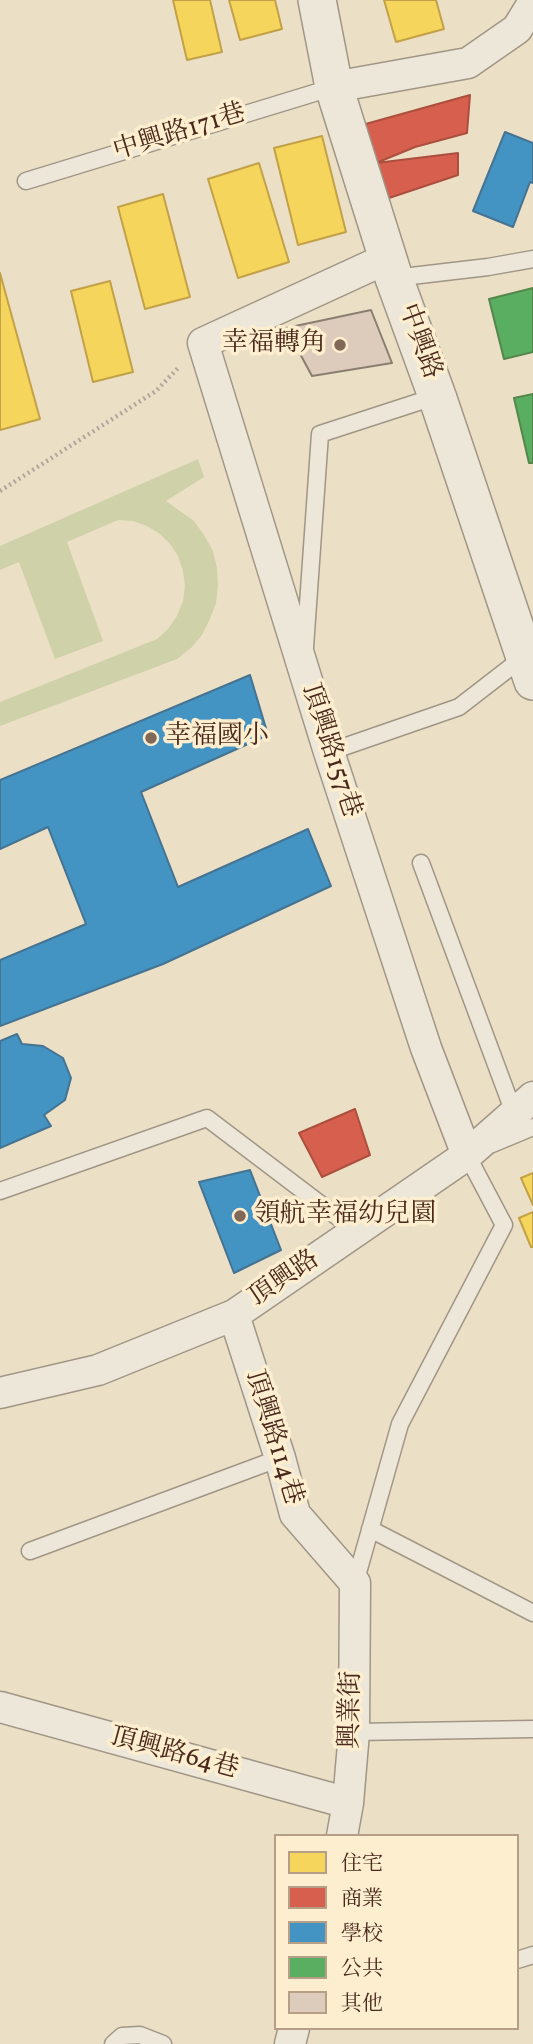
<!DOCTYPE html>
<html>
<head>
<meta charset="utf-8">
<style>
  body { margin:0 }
  #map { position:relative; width:533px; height:2044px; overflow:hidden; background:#ebdfc5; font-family:Vollkorn,"Noto Serif TC",serif }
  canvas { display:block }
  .legend { position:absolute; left:274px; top:1834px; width:245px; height:196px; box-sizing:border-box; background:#fceecf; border:2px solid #b59f87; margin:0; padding:9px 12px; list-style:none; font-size:21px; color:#4a281b }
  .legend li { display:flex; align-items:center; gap:14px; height:35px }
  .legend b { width:35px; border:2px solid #b59f87 }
</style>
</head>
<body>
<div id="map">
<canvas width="533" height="2044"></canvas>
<ul class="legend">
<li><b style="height:19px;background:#f6d55c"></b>住宅</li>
<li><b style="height:19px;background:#d6604d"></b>商業</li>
<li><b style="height:19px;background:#4393c3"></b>學校</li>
<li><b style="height:19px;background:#5aae61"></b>公共</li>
<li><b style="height:19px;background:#ddcbbc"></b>其他</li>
</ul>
</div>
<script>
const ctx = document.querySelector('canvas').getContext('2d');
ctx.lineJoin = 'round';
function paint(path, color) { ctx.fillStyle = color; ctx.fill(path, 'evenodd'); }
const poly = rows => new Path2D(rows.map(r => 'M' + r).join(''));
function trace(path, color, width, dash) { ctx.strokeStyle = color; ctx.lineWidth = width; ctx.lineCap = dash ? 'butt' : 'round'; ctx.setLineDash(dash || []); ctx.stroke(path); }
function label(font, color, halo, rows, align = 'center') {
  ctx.font = font + ' Vollkorn,"Noto Serif TC",serif'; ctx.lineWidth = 7; ctx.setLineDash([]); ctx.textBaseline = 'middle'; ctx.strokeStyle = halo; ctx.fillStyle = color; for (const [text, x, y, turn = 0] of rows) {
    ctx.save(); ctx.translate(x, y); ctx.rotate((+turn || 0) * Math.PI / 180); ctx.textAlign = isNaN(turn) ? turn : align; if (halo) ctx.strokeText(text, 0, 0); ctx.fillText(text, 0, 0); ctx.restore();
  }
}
const green = poly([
  [198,459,204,477,166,501,194,521,204,535,213,551,217,568,218,585,216,603,210,619,202,635,191,648,177,659,0,726,0,702,157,639,168,629,177,616,183,601,185,586,183,571,178,556,170,544,160,534,147,526,133,521,118,520,67,542,103,641,55,659,19,562,0,570,0,546]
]);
const homes = poly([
  [173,0,210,0,222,52,187,60,173,0],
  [229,0,275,0,282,29,240,40,229,0],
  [384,0,436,0,444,29,396,42,384,0],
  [322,136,346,232,298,245,274,148,322,136],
  [259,163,289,262,238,278,208,179,259,163],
  [163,194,190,297,145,309,118,207,163,194],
  [0,273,40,419,0,430,0,273],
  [110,281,133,372,93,382,71,291,110,281],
  [533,1173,533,1205,521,1178,533,1173],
  [533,1212,533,1247,531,1247,519,1218,533,1212]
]);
const shops = poly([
  [470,95,467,133,415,147,376,163,362,125,470,95],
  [458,153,458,175,389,198,376,163,458,153],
  [355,1109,370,1155,322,1177,299,1133,355,1109]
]);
const schools = poly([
  [505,132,533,143,533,183,530,182,513,227,473,211,505,132],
  [250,675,268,735,141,792,178,887,308,829,331,886,163,964,0,1026,0,960,86,924,48,827,0,849,0,780,250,675],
  [17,1034,22,1044,43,1046,63,1058,71,1078,65,1100,44,1115,51,1126,0,1148,0,1041,17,1034],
  [250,1170,281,1250,234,1273,199,1182,250,1170]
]);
const public = poly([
  [533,288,533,352,504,359,489,299,533,288],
  [533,394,533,463,529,463,514,398,533,394]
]);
const building = poly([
  [371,310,392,363,312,376,286,328,371,310]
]);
const path = poly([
  [0,491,156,391,180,366]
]);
const service = poly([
  [26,181,334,87],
  [394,278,488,267,533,259],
  [305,647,320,434,437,396],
  [329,752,459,707,525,656],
  [421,863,514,1113],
  [492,1144,533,1127],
  [0,1191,207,1118,356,1231],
  [370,1529,533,1613],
  [30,1551,280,1458],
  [355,1583,400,1424,504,1225,467,1155,471,1153],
  [354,1732,533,1729],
  [517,1960,533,1955],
  [113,2044,122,2036,140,2035,163,2044]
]);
const minor = poly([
  [334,87,468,63,517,29,533,3],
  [388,258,203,343,329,752,426,1048,467,1155],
  [234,1315,280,1458,295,1514,355,1583,354,1732,348,1803,342,1836],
  [0,1393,98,1370,234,1315,467,1155,533,1097],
  [0,1707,348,1803],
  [290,2044,294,2028]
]);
const tertiary = poly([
  [317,0,334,87,394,278,437,396,533,681]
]);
const markers = [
  [340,345,7,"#826856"],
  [151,738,7,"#826856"],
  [240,1216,7,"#826856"]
];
const streetNames = [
  ["中興路171巷",180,134,-17],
  ["中興路",418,342,70],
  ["頂興路157巷",329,751,72],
  ["頂興路",285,1280,-34],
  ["頂興路114巷",272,1438,73],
  ["興業街",353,1710,-89],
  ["頂興路64巷",174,1755,15]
];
const poiNames = [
  ["幸福轉角",326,345,"right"],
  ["幸福國小",165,738],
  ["領航幸福幼兒園",254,1216]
];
paint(green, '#cfd1a9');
paint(homes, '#f6d55c');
trace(homes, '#c2a148', 2);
paint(shops, '#d6604d');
trace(shops, '#ac4f3e', 2);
paint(schools, '#4393c3');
trace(schools, '#457391', 2);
paint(public, '#5aae61');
trace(public, '#55864c', 2);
paint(building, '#ddcbbc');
trace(building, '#8a7e70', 2);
trace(service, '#a19686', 19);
trace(minor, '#a19686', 33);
trace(tertiary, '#a19686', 40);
trace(path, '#b0a89d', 4.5, [2, 3.5]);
trace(service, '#ede7da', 16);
trace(minor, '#ede7da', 30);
trace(tertiary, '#ede7da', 37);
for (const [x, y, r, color] of markers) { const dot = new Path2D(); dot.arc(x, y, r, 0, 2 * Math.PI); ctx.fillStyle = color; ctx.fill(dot); trace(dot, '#fceecf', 2.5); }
label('26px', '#4a281b', '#fceecf', streetNames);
label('26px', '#4a281b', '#fceecf', poiNames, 'left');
</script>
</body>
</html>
